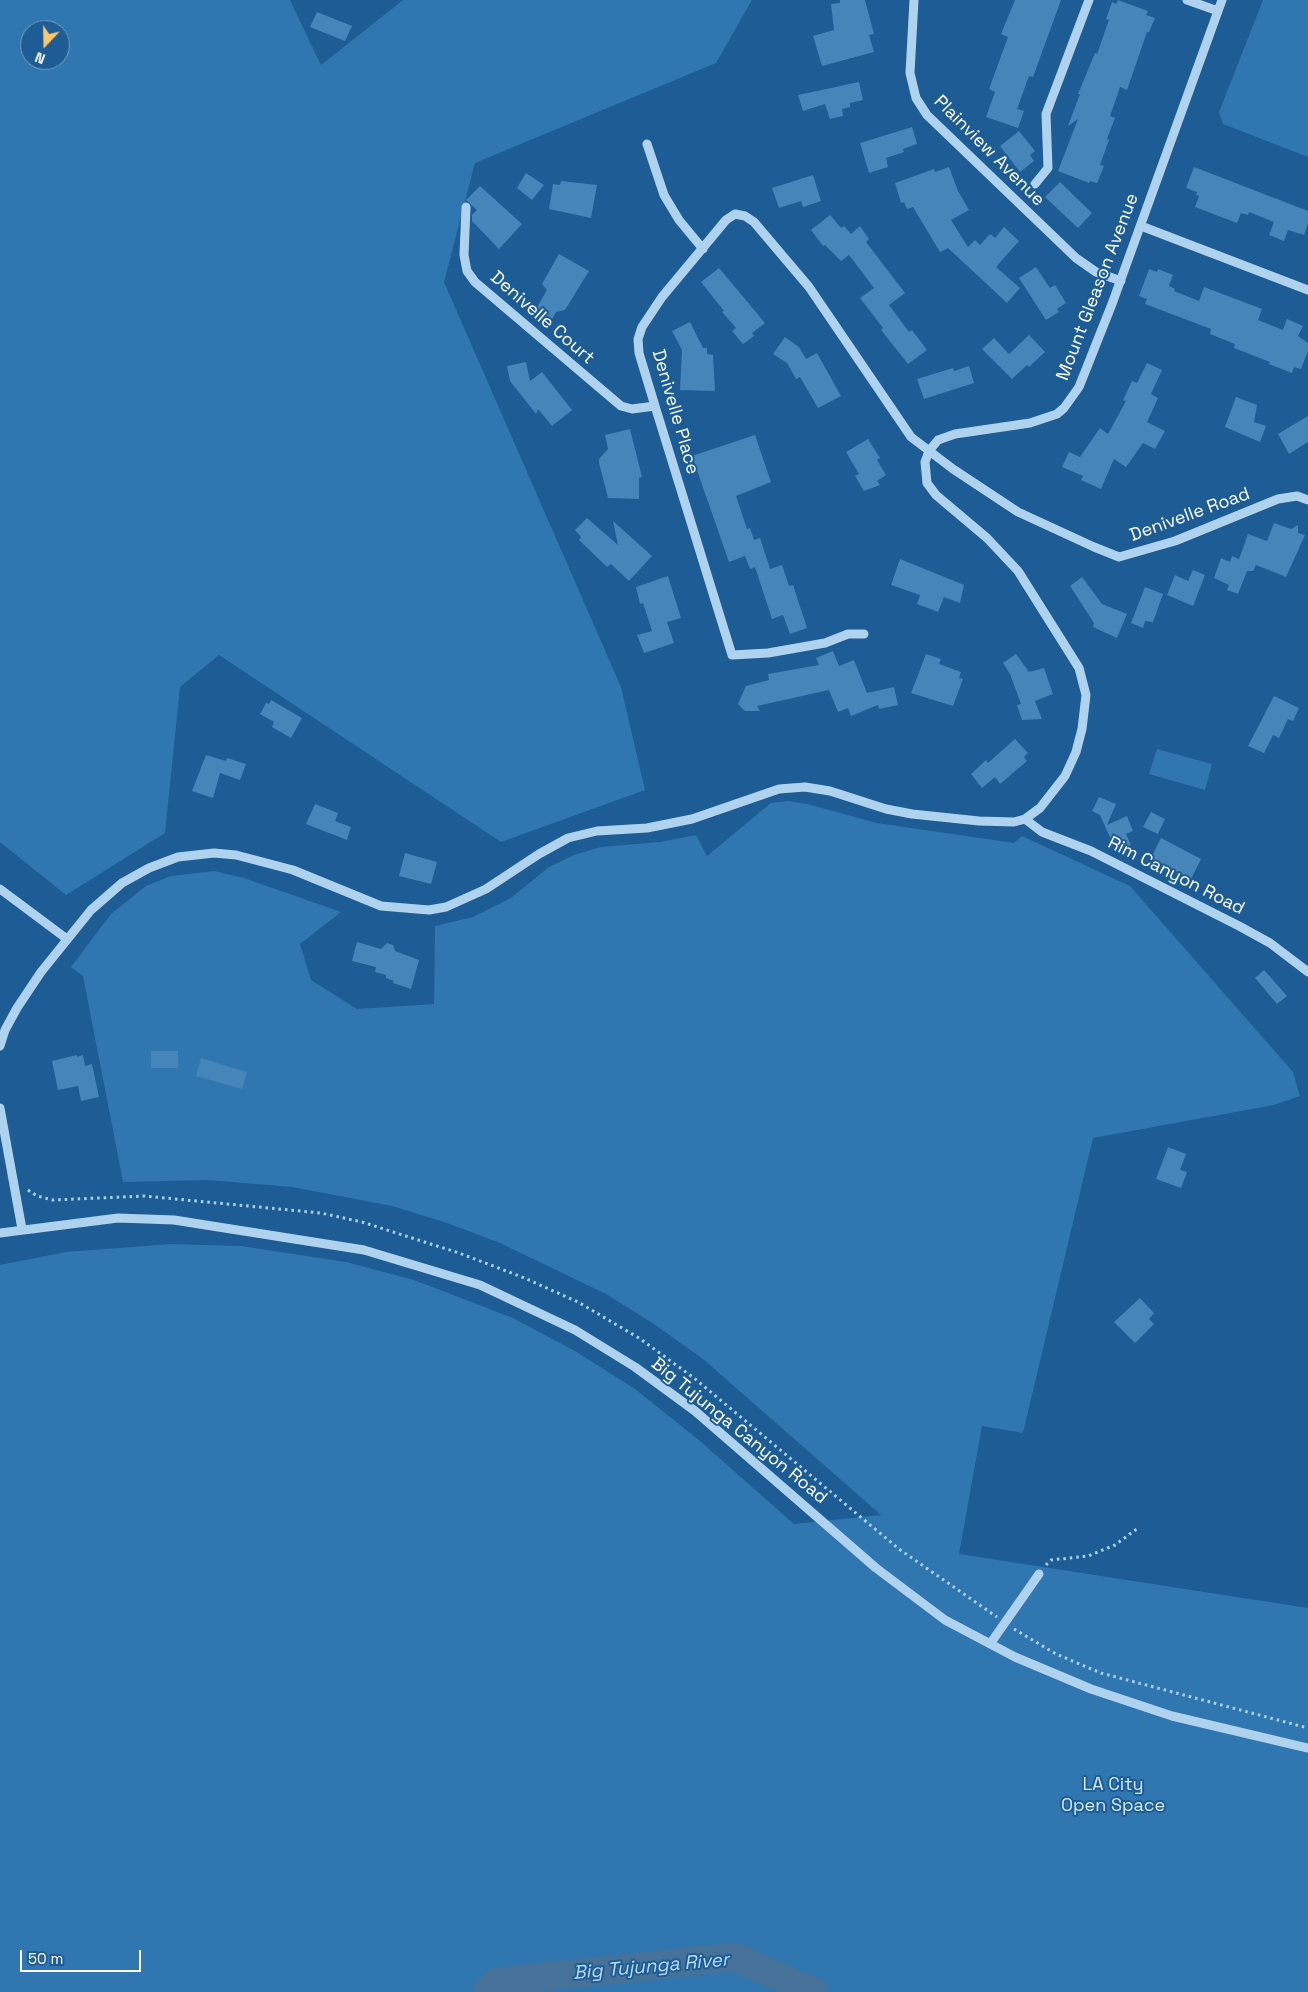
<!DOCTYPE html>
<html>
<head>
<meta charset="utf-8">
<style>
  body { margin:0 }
  #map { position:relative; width:1308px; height:1992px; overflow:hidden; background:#1d5c94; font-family:"Space Grotesk",sans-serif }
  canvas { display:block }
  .north { position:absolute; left:20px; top:20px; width:50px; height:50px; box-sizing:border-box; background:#1d5c94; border:1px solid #779dbf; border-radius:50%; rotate:201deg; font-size:14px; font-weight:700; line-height:20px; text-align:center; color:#fff }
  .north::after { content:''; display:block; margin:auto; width:18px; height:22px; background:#fec76e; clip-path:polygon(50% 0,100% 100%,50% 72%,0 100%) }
  .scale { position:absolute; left:20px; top:1950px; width:121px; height:22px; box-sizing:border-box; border:2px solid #fff; border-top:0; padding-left:6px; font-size:15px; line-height:18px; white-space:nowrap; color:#fff; -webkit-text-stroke:4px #1d5c94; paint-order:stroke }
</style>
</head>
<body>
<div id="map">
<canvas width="1308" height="1992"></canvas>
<div class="north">N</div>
<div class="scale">50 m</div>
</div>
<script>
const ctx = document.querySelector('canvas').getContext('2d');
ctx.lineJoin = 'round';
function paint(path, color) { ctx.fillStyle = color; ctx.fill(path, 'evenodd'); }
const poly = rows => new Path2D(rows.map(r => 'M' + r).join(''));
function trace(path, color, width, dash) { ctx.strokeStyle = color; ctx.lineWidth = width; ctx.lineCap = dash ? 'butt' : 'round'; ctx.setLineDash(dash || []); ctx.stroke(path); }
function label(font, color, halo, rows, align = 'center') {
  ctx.font = font + ' "Space Grotesk",sans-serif'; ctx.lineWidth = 4; ctx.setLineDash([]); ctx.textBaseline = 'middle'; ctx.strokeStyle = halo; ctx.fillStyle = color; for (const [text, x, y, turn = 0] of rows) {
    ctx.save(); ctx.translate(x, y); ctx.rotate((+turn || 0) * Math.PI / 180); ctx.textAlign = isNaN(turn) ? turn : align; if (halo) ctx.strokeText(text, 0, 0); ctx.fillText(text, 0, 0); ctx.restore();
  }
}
const green = poly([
  [0,0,290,0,321,65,403,0,752,0,716,63,475,163,444,282,621,687,645,790,501,842,219,655,180,687,165,833,66,895,0,842],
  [30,30,60,30,60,60,30,60],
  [1263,0,1308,0,1308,157,1223,124,1219,112],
  [1157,749,1212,764,1205,790,1149,774],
  [788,801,807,804,877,823,1014,843,1022,836,1130,886,1293,1072,1300,1096,1274,1105,1093,1138,1023,1433,982,1426,959,1554,1308,1608,1308,1992,0,1992,0,1265,66,1252,171,1244,241,1246,346,1262,414,1280,513,1318,575,1351,635,1389,700,1441,794,1524,881,1515,703,1359,654,1324,606,1294,500,1243,447,1223,392,1206,292,1187,208,1180,123,1182,83,976,71,967,111,914,146,886,171,876,214,871,244,878,341,912,300,944,311,980,357,1009,434,1004,435,926,473,917,511,898,549,867,574,855,601,847,660,842,696,835,707,856,771,803]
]);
const river = poly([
  [487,1992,496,1982,734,1957,814,1992]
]);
const building = poly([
  [840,0,865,0,874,34,869,35,874,52,822,66,813,36,834,30,831,4,840,3],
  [1015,0,1061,0,1033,77,1029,76,1017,109,1024,111,1018,128,986,117,995,92,989,89,1008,37,1001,34],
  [1118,0,1148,11,1146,15,1155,18,1149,32,1147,32,1127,90,1120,87,1115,102,1110,116,1115,118,1107,139,1109,140,1100,165,1104,166,1097,183,1090,181,1089,183,1058,171,1078,119,1068,126,1080,94,1078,94,1095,53,1097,54,1109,20,1106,19,1112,2,1116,4],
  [317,12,352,26,345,41,310,27],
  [859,82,863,100,850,103,850,107,842,109,843,116,830,119,825,104,803,111,798,95],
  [912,127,917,144,903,149,904,152,886,158,888,167,869,173,860,143],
  [1019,131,1035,151,1030,155,1034,161,1020,172,1000,146],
  [949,167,958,191,969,210,951,220,968,247,975,240,980,245,990,234,995,238,1004,227,1019,241,996,267,1020,288,1007,303,948,248,940,252,913,207,907,209,904,202,901,203,895,183,934,169,935,172],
  [1194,167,1308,211,1308,223,1304,235,1288,230,1284,241,1269,235,1274,222,1249,212,1248,215,1241,213,1237,223,1195,207,1199,196,1196,195,1197,192,1186,188],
  [526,173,544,185,532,200,517,188],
  [813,175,821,201,803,207,801,201,779,208,772,188],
  [561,181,597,185,591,218,549,209,553,184,560,185],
  [1060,182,1092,213,1078,228,1045,197],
  [480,186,522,224,499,249,472,221,472,215,477,210,466,200],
  [830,215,841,228,844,226,851,234,860,226,869,239,866,242,905,293,889,305,909,332,912,330,927,350,908,364,881,330,883,328,860,298,874,288,849,255,841,261,825,245,823,246,811,230],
  [559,254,589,271,565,310,556,312,550,323,533,314,547,290,542,284],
  [1036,267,1050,288,1055,285,1066,303,1057,309,1059,312,1046,320,1019,278],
  [719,268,765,323,752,333,754,336,743,344,732,331,736,328,722,312,724,311,701,282],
  [1149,269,1157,272,1158,269,1173,275,1169,286,1175,289,1174,291,1199,301,1204,287,1262,309,1258,320,1283,330,1287,319,1303,326,1298,336,1308,343,1308,351,1301,369,1294,367,1292,373,1269,364,1270,362,1234,348,1235,344,1210,334,1211,329,1145,304,1147,299,1139,296],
  [690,322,703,348,707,348,707,354,713,355,715,391,680,390,682,350,672,331],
  [1029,335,1045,352,1029,367,1027,365,1012,379,982,349,994,338,1009,354],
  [785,337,799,347,806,359,817,353,841,396,818,408,800,377,796,379,787,363,773,354],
  [526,362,530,381,542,372,572,410,552,426,538,409,536,414,510,381,507,366],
  [1147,363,1162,370,1151,394,1158,398,1147,422,1165,431,1155,449,1143,443,1126,467,1114,459,1101,489,1081,480,1083,476,1062,467,1069,452,1080,457,1100,428,1108,434,1126,401,1123,400,1132,381,1137,383],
  [969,366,974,383,924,399,917,379,953,368,954,371],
  [1236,397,1257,405,1254,422,1266,426,1260,442,1225,427],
  [1308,416,1308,442,1289,454,1278,434],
  [630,429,642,477,639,478,639,499,608,498,599,463,599,459,608,449,605,435],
  [755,435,771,482,736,496,747,529,750,528,754,540,760,538,770,569,782,565,789,586,793,585,807,628,790,634,783,615,772,619,755,567,750,569,745,556,729,562,692,456],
  [868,439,880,458,877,460,886,475,877,481,880,485,864,491,855,476,859,474,856,469,846,452],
  [587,518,618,545,613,521,652,556,629,581,611,564,607,567,579,540,581,537,575,530],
  [1274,523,1291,529,1298,525,1298,533,1305,535,1286,577,1256,565,1253,571,1247,571,1238,594,1227,590,1229,585,1214,578,1221,558,1230,562,1232,556,1239,559,1248,534,1267,541],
  [900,559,964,585,960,603,944,597,938,612,917,604,920,595,891,585],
  [1193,570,1205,575,1193,606,1167,595,1175,575,1188,581],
  [668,576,681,618,667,622,674,643,644,653,637,635,652,631,643,603,640,604,636,587],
  [1082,577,1102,604,1127,614,1117,638,1093,627,1094,623,1070,586],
  [1145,587,1163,594,1153,622,1145,621,1143,628,1131,623],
  [833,651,839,666,854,660,867,693,894,687,898,705,879,709,878,705,851,716,848,708,838,712,829,690,757,706,760,711,745,711,738,704,746,686,769,680,768,674,819,665,816,658],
  [926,654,941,659,939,664,961,672,959,678,963,679,953,706,911,693],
  [1016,654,1029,672,1044,668,1053,694,1035,701,1042,719,1022,720,1017,705,1021,704,1010,674,1003,663],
  [1274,696,1299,708,1293,721,1288,719,1279,738,1273,735,1264,753,1248,746],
  [271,700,302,718,291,738,272,727,274,722,260,714,266,703,269,704],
  [1015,739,1028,753,1024,757,1027,761,1000,784,995,777,982,788,971,774,986,760,988,763],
  [206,755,226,761,227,758,246,764,240,780,220,773,213,798,192,791],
  [1099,797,1116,804,1107,825,1127,816,1133,831,1126,834,1131,845,1116,851,1100,815,1092,811],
  [315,804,338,813,335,821,351,827,347,840,306,824],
  [1151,812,1165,819,1158,834,1143,827],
  [1161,838,1201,859,1191,879,1151,858],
  [405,853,437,862,431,884,399,876],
  [357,942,381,949,387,943,393,945,395,951,419,960,411,989,393,983,394,981,386,978,386,975,375,972,376,967,352,961],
  [1264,970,1287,996,1277,1004,1255,978],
  [151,1051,178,1051,178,1068,151,1068],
  [77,1055,77,1057,83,1055,85,1066,92,1064,99,1097,81,1101,78,1086,58,1090,52,1061],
  [201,1058,247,1072,242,1089,196,1076],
  [1168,1147,1186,1154,1180,1170,1187,1172,1181,1188,1156,1179],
  [1140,1298,1154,1313,1149,1319,1154,1324,1135,1343,1114,1322]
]);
const path = poly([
  [28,1190,37,1196,53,1200,145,1196,321,1213,362,1222,459,1253,522,1277,578,1302,639,1338,694,1378,899,1549,997,1617],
  [1046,1565,1051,1560,1088,1556,1115,1545,1138,1528],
  [1014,1629,1056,1654,1101,1673,1308,1728]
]);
const minor = poly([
  [914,0,910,73,916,98,927,115,1076,258,1096,272,1121,281],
  [1187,0,1218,11],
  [647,144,664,195,679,220,703,249],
  [1035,184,1048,168,1046,114,1089,0],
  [466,207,464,255,467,271,475,282,621,406,632,409,655,406],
  [1141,226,1308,290],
  [864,634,848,634,825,643,768,653,732,655,655,406,639,353,638,339,642,327,662,297,726,220,735,214,745,216,754,222,809,287,911,437,953,469,1018,512,1094,547,1119,557,1175,541,1278,499,1297,496,1308,500],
  [1025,819,1042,832,1091,851,1239,926,1270,943,1308,972],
  [0,889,67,939],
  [0,1046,5,1030,17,1008,41,972,91,910,122,883,149,868,178,857,214,853,236,855,293,870,381,906,429,910,446,907,486,889,539,854,568,838,597,831,647,828,692,819,779,789,805,787,830,791,886,809,912,814,979,821,1014,822,1025,819,1040,808,1065,776,1076,752,1082,729,1086,695,1079,668,1018,571,987,538,936,495,927,483,925,462,929,451,938,440,955,434,1030,423,1057,414,1064,408,1079,387,1112,304,1222,0],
  [0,1108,22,1229],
  [0,1233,118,1218,174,1220,364,1250,480,1285,575,1330,635,1367,695,1411,876,1568,945,1620,1015,1657,1091,1689,1172,1716,1308,1748],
  [990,1644,1039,1574]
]);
const streetNames = [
  ["Plainview Avenue",989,151,45],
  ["Mount Gleason Avenue",1098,287,-69],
  ["Denivelle Court",542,318,41],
  ["Denivelle Place",675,412,74],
  ["Denivelle Road",1190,515,-20],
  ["Rim Canyon Road",1176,876,27],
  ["Big Tujunga Canyon Road",739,1431,39]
];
const parkNames = [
  ["LA City",1113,1785],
  ["Open Space",1113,1806]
];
const waterNames = [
  ["Big Tujunga River",651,1967,-5]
];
paint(green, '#3076b1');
trace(river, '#467299', 29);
paint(building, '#4585ba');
trace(path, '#afd2ef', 3, [2.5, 4]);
trace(minor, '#afd2ef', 9);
label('18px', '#fff', '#1d5c94', streetNames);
label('18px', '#d5eafa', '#1d5c94', parkNames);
label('italic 19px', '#bbdbf5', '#1d5c94', waterNames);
</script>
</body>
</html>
